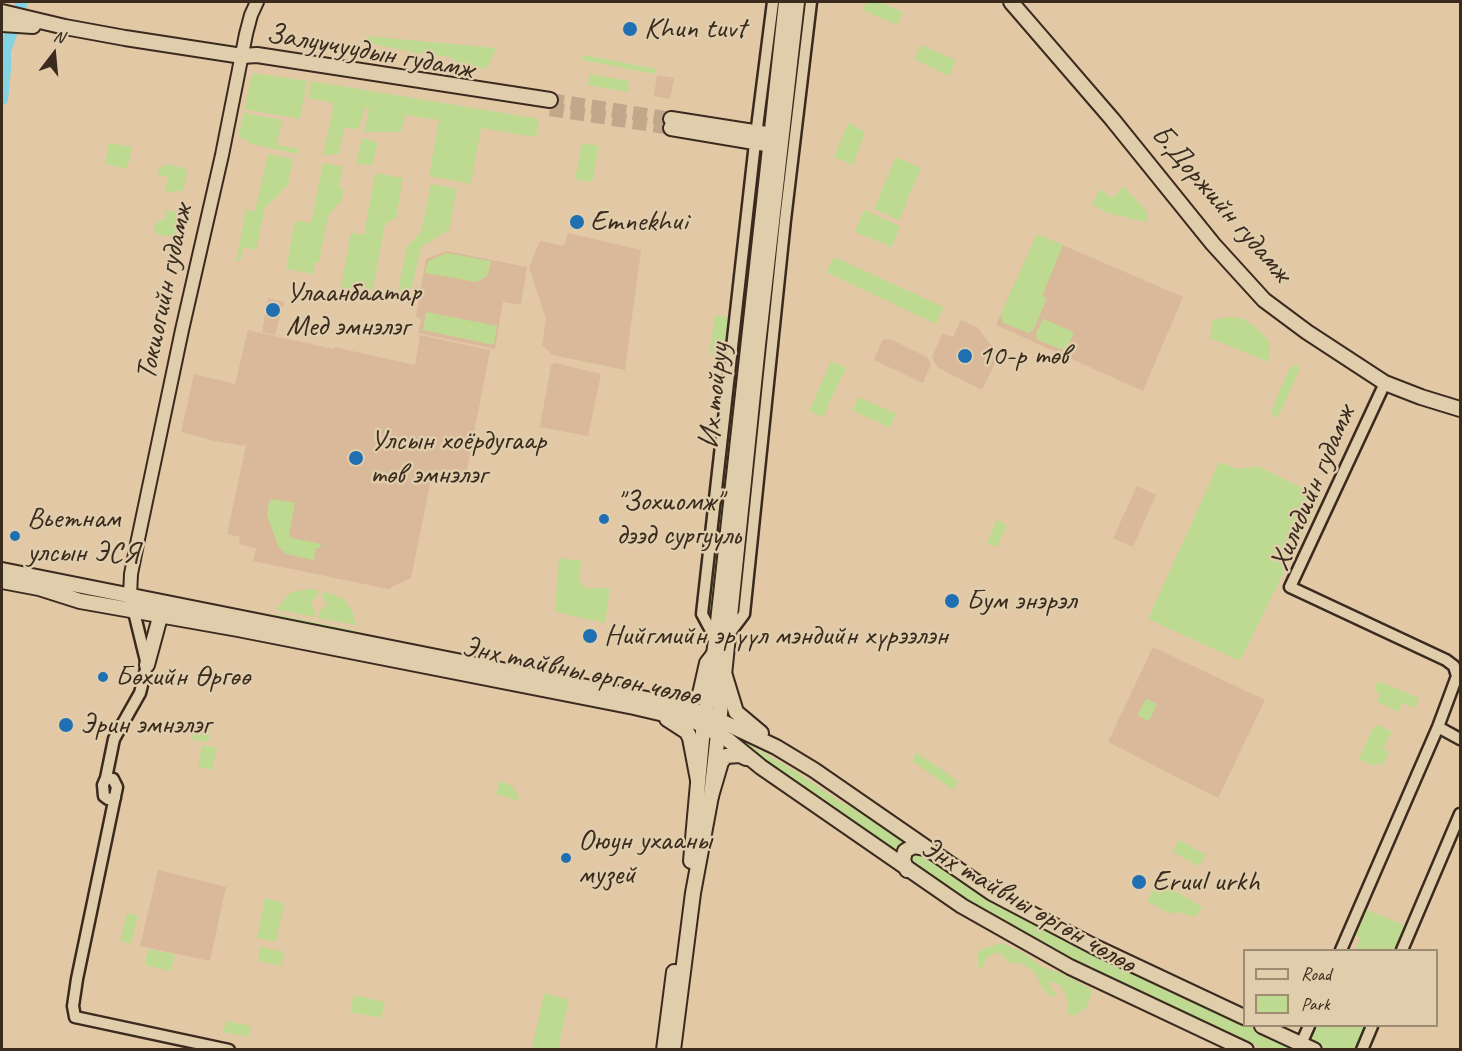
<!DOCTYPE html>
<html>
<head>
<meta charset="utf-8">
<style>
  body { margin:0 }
  #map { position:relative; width:1462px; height:1051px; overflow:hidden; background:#e3c8a6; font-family:Caveat,sans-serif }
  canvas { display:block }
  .frame { position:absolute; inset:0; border:3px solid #3b2a1e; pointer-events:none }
  .legend { position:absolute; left:1243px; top:949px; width:195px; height:78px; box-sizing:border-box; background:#dfcdab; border:2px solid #9d8c73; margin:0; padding:8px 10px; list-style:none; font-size:18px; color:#3b2a1e }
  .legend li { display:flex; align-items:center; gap:12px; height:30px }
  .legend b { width:30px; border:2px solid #9d8c73 }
  .north { position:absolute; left:24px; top:24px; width:60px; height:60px; -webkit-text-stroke:4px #dfcdab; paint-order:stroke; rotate:16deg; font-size:16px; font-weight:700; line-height:24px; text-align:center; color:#3b2a1e }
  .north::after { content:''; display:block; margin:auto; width:21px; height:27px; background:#3b2a1e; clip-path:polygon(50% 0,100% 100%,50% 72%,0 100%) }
</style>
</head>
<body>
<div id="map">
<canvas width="1462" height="1051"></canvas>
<div class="frame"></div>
<ul class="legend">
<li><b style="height:8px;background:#dfcdab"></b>Road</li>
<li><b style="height:16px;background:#beda91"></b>Park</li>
</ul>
<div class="north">N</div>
</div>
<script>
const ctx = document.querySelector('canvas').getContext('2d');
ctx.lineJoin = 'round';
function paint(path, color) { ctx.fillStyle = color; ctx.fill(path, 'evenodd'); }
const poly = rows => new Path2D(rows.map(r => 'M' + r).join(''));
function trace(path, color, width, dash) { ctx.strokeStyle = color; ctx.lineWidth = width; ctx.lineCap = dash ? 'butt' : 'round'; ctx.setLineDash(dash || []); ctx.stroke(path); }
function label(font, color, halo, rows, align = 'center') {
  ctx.font = font + ' Caveat,sans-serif'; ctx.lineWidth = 5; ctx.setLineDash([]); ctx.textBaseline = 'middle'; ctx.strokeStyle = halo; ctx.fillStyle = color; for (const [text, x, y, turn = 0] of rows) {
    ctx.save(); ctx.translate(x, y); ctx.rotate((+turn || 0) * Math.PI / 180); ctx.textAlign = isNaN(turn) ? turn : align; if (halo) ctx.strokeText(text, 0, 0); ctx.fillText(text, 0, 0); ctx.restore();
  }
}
const built = poly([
  [657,75,674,78,670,99,654,96],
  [568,233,641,250,625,370,553,355,542,345,546,319,529,267,540,241,564,246],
  [1037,234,1183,297,1143,391,996,325],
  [447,251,527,267,521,305,503,302,495,349,418,333,421,320,416,316,426,259],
  [268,298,284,302,275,335,262,332],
  [961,320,977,327,999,355,982,390,937,367,932,357,942,334,953,337],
  [248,330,333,349,334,347,415,365,420,335,490,350,466,475,433,470,411,578,388,589,253,561,256,548,239,544,240,537,227,534,246,446,215,441,181,432,194,374,235,384],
  [883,339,892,340,927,357,931,364,923,383,874,360],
  [555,363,601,374,588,436,540,427,551,365],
  [1137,486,1156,495,1133,547,1113,538],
  [1153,647,1265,700,1218,798,1108,742],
  [158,870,226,887,210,961,140,946]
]);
const green = poly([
  [867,2,880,2,903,12,897,25,863,10],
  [366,36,496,48,487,69,460,65,450,57,412,52,369,43],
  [921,45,956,60,949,76,914,59],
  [583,55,656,69,654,74,582,60],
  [254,73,307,81,300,119,244,109,251,77],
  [590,74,629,81,628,92,588,85],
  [311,81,539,119,536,137,481,128,471,184,429,176,439,120,405,115,401,132,364,132,369,109,365,108,359,129,344,128,339,154,323,155,334,103,308,98],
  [244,113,282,120,277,145,299,149,298,154,251,144,238,136],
  [848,123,865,132,853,165,834,157],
  [362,138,378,142,372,166,356,163],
  [109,143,132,147,127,169,105,164],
  [582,143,599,146,592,182,575,179],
  [268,154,293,159,288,185,265,208,256,250,243,247,240,261,236,261,246,210,255,211],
  [896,157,921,168,899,220,874,209],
  [323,163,343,167,339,189,344,189,342,200,328,216,319,262,315,262,313,274,286,269,295,221,311,223],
  [168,164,183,168,187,172,183,191,177,190,176,193,165,191,168,177,158,175,159,168],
  [375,173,403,178,396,218,385,224,373,290,356,287,355,294,340,291,351,233,364,235],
  [431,184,457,189,449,230,421,247,411,293,398,290,407,247,421,232],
  [1124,186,1148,213,1147,221,1144,222,1108,213,1092,205,1100,189,1113,198],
  [167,210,183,214,178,237,158,235,154,231,155,223,158,223,159,219,164,221],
  [864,210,900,226,892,247,855,232],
  [1037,234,1063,245,1042,296,1047,298,1034,329,1029,333,1004,323,1000,316],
  [748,247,755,247,713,623,708,603],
  [447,253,491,261,487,276,476,282,425,273,428,261],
  [834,257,944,307,936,324,826,272],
  [426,312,497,326,494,345,423,330],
  [715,315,728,317,722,358,713,356,710,350],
  [1226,317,1242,318,1256,327,1270,343,1269,362,1210,338,1212,321],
  [1043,319,1074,332,1066,351,1037,340,1036,333],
  [831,361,846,368,823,417,809,411],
  [1296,364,1300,368,1280,414,1273,419,1272,409,1289,369],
  [859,397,896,414,890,428,852,410],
  [763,404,741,613,734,625,753,434],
  [1219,462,1238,469,1258,466,1321,497,1240,661,1148,619],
  [272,499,295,503,289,535,291,538,321,544,320,548,316,548,314,560,286,554,278,546,267,515,269,502],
  [996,520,1007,525,997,547,987,543],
  [559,558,582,561,579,579,584,588,610,588,605,623,555,612],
  [307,589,318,590,318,596,313,599,311,603,315,610,314,617,276,609,290,593],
  [323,591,344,599,352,610,356,625,318,618,319,611,327,605,326,600,322,597],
  [275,614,357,631,354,635,276,618],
  [1378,681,1419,698,1415,708,1403,703,1399,712,1377,702,1380,694,1374,691],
  [1146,699,1157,704,1149,721,1137,715],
  [194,724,211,727,208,742,191,739],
  [1378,725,1392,732,1383,748,1389,752,1383,765,1377,763,1375,766,1359,759,1372,729],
  [731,734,795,771,839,801,865,815,899,838,901,842,900,846,896,849,892,849,862,827,846,820,750,753],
  [202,745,217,748,212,770,198,767],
  [916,752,958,781,953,790,912,761],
  [499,781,512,786,518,795,519,801,496,794],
  [1179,840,1206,855,1199,866,1173,852],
  [914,852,1017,915,1090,952,1244,1023,1244,1026,1249,1026,1302,1049,1263,1049,1043,947,973,907,908,862,906,855],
  [1156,883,1168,887,1203,907,1195,917,1180,912,1173,914,1165,911,1147,901],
  [265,898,284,903,276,942,257,938],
  [1368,910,1406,926,1407,928,1399,950,1355,950,1360,938,1354,934,1363,913],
  [127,913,138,916,131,944,120,941],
  [1002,943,1022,952,1042,967,1061,973,1091,989,1091,996,1086,1008,1073,1016,1067,1013,1068,1000,1060,985,1050,981,1050,987,1057,995,1055,997,1049,995,1041,986,1037,976,1028,967,1020,963,1010,963,999,953,994,953,986,959,981,970,978,967,977,953,985,948],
  [260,947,284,952,281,966,258,961],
  [148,949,175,954,171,971,145,965],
  [544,993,569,1000,558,1049,532,1049],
  [354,995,385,1002,381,1018,350,1012],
  [226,1021,251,1026,249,1037,223,1032],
  [1315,1026,1367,1026,1357,1049,1328,1049,1313,1043,1310,1037]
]);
const river = poly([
  [2,99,5,69,5,51,22,2]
]);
const primaryTunnel = poly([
  [550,100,671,119],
  [550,109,671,128]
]);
const tertiary = poly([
  [729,634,744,614,785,220,811,2],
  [716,640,702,614,755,143,773,2],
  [1438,727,1460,739],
  [106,778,113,779,117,787,77,979,73,1006,75,1017,229,1050],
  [115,798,108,799,104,796,103,785,106,778,114,739,140,693,147,665,134,612],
  [1341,950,1438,727,1457,676,1454,666,1446,660,1290,587,1385,383],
  [1402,950,1460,814],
  [1301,1044,1309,1026],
  [1362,1050,1372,1026]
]);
const secondary = poly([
  [132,604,130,596,131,574,137,544,182,330,222,155,246,34,251,15,257,2]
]);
const primary = poly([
  [1011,2,1112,119,1213,244,1264,300,1307,332,1385,383,1421,397,1460,409],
  [2,12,65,27,125,38,242,56,257,55,550,100],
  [2,24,33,26],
  [671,119,779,136],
  [671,128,778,146],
  [691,861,702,739,716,640,786,2],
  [664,1050,674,972],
  [673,1050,693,893,711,796,717,743,758,345,797,2]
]);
const trunk = poly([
  [2,570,662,702,706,714,776,747,814,770,992,893,1093,946,1244,1017],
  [2,581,39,588,80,601,238,629,634,707,694,721,728,740,761,767,962,906,1070,967,1246,1050],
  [147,665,160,617],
  [725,676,736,712,761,733],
  [676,704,695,699,700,694,707,663,714,654],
  [667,719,687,732,690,738,698,780],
  [711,796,721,762,726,756,740,755,746,758],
  [907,870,903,860,905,851,914,846,924,848],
  [1262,1026,1314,1050]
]);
const markers = [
  [630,29,8,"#1f6fb2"],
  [577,222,8,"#1f6fb2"],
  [273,310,8,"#1f6fb2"],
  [965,356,8,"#1f6fb2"],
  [356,458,8,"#1f6fb2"],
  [604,519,6,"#1f6fb2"],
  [15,536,6,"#1f6fb2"],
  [952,601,8,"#1f6fb2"],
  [590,636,8,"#1f6fb2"],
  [103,677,6,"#1f6fb2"],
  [66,725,8,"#1f6fb2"],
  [566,858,6,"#1f6fb2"],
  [1139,882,8,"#1f6fb2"]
];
const poiNames = [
  ["Khun tuvt",644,29],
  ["Emnekhui",590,222],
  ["Улаанбаатар",286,293],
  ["Мед эмнэлэг",286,327],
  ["10-р төв",978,356],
  ["Улсын хоёрдугаар",370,441],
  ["төв эмнэлэг",370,475],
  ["\"Зохиомж\"",616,502],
  ["дээд сургууль",616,536],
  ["Вьетнам",27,519],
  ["улсын ЭСЯ",27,553],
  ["Бум энэрэл",966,601],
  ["Нийгмийн эрүүл мэндийн хүрээлэн",604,636],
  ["Бөхийн Өргөө",115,677],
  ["Эрин эмнэлэг",80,725],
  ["Оюун ухааны",578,841],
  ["музей",578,875],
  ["Eruul urkh",1152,882]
];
const streetNames = [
  ["Залуучуудын гудамж",370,52,10],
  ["Б.Доржийн гудамж",1221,204,49],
  ["Токиогийн гудамж",165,292,-78],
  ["Их тойруу",715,396,-84],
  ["Хилчдийн гудамж",1313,488,-67],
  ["Энх тайвны өргөн чөлөө",581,672,12],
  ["Энх тайвны өргөн чөлөө",1028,906,30]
];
paint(built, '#d9b999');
paint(green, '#beda91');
trace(river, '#84d3e2', 12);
trace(primaryTunnel, '#c1a88b', 14, [14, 7]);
trace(tertiary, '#3b2a1e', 15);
trace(secondary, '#3b2a1e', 16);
trace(primary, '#3b2a1e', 18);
trace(trunk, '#3b2a1e', 18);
trace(tertiary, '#dfcdab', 10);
trace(secondary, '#dfcdab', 12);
trace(primary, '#dfcdab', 14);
trace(trunk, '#dfcdab', 14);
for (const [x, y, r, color] of markers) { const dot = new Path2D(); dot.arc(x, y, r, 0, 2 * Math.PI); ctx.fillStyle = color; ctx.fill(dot); trace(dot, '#dfcdab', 2); }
label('30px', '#3b2a1e', '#dfcdab', poiNames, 'left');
label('30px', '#3b2a1e', '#dfcdab', streetNames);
</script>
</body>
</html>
